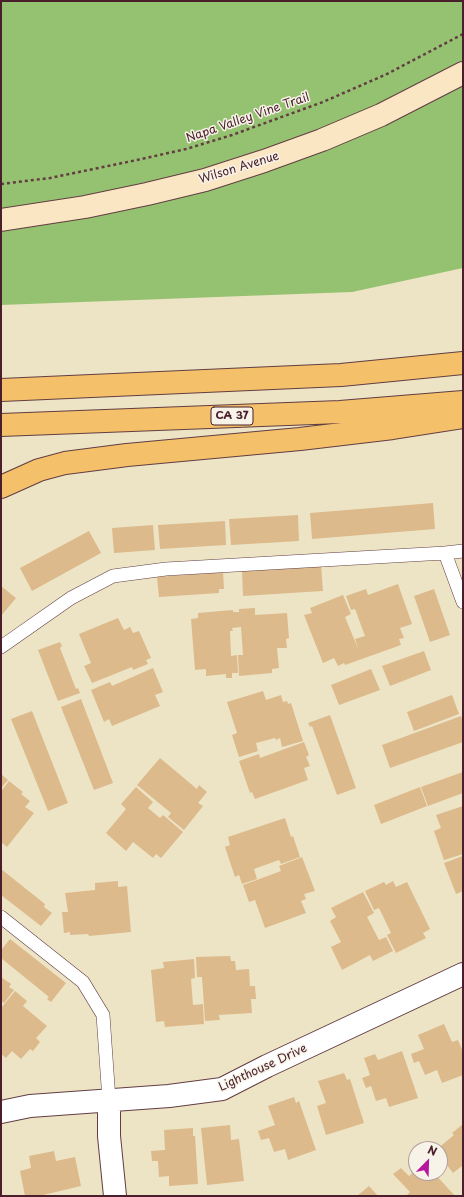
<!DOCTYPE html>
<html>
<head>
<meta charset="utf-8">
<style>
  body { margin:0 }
  #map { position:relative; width:464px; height:1197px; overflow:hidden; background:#ede4c6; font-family:"Playpen Sans",sans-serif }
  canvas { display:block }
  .frame { position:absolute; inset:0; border:2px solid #4a1f2b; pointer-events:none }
  .north { position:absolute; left:408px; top:1141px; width:40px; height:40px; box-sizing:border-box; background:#f7f3e8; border:1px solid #b29e9c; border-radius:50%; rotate:23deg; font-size:11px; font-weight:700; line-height:16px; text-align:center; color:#4a1f2b }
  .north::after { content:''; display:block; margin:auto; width:14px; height:18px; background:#b5179e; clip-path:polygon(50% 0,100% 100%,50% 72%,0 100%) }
</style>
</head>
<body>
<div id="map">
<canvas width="464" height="1197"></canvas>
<div class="frame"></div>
<div class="north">N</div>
</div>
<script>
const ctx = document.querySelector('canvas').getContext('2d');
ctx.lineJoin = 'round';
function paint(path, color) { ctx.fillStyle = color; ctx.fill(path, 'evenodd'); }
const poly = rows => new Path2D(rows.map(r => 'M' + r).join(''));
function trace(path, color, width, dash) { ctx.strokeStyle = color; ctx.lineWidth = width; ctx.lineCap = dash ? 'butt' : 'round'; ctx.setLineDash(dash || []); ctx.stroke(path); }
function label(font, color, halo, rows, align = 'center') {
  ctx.font = font + ' "Playpen Sans",sans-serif'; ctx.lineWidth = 3; ctx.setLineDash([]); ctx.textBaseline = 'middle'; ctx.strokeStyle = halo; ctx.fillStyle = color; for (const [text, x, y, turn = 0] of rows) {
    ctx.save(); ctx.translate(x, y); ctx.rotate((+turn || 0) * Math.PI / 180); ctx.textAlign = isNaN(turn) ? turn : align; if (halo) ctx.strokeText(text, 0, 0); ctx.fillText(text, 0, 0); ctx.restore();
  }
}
const green = poly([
  [1,1,463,1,463,268,352,292,1,305]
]);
const building = poly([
  [433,503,435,529,312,539,310,513],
  [298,515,299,541,231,545,229,519],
  [225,521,226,545,160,549,158,525],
  [153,525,155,550,114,553,112,528],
  [89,531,101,553,32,591,20,568],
  [321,564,323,591,243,596,242,570],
  [223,572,224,589,219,589,219,593,159,597,157,577],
  [398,584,412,624,400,628,404,638,399,639,401,645,345,665,344,663,338,666,334,658,323,663,304,615,312,613,310,608,343,595,351,614,345,617,359,651,355,639,365,636,355,609,351,610,346,596,366,589,368,595],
  [1,586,16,598,1,616],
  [434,589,450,635,430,642,414,596],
  [255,608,255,615,287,613,289,638,286,639,287,648,277,648,279,668,272,669,272,673,239,676,238,655,243,655,241,627,232,628,233,631,230,631,231,656,237,655,238,673,232,673,232,678,226,678,226,674,206,676,206,669,195,670,191,619,198,618,198,613,233,610,233,612,239,612,239,609],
  [118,618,124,630,130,627,133,633,139,631,151,658,146,660,148,664,133,670,132,667,92,683,84,666,91,663,79,634],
  [60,642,62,646,60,648,76,689,78,688,80,693,58,701,38,650],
  [424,651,431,670,390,686,382,666],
  [153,668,163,692,155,695,160,706,112,726,109,719,104,722,91,690,110,682,112,686],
  [371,669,380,690,339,705,331,685],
  [263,691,266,700,281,695,283,702,287,701,288,704,291,703,303,741,282,747,280,738,276,740,275,738,256,743,258,751,239,757,232,735,237,733,227,702],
  [452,695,459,714,414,731,407,712],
  [81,699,113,783,94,790,61,707],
  [32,711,68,803,48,811,11,719],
  [330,715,356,788,337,795,312,726,310,727,308,723],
  [461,716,463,721,463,742,390,768,382,745],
  [304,742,309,755,306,757,310,766,304,768,308,780,255,799,252,792,250,793,239,761,259,754,260,758],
  [160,758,197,789,199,785,207,792,198,803,203,806,184,830,168,817,171,813,137,785],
  [463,772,463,793,428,806,421,787],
  [1,774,8,780,1,788],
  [9,781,23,792,21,794,30,801,25,807,34,813,7,847,1,842,1,791],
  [136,787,153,802,148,808,160,818,163,815,183,832,161,858,156,854,153,858,133,842,126,851,106,833,126,809,121,804],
  [420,787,427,806,381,824,374,805],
  [463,806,463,847,462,848,463,854,444,860,434,831,441,828,436,815],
  [285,818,291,837,293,836,300,857,281,864,279,860,254,869,257,879,242,884,239,875,235,877,225,847,230,845,228,837],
  [463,856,463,891,456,894,444,863],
  [302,857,315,891,304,894,306,899,301,901,306,913,265,928,255,900,249,902,243,885,281,871,279,866],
  [1,869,45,904,44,907,52,913,41,926,1,895],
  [118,881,118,887,127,886,131,932,89,936,88,934,70,935,70,932,64,933,62,912,68,912,65,893,95,890,95,883],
  [393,881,396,887,407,882,430,929,423,933,426,938,396,953,387,935,391,933,379,908,374,910,365,891,384,882,386,885],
  [363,892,374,913,367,917,379,940,386,937,393,951,373,961,370,955,342,970,331,947,341,942,330,921,336,917,331,908],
  [10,939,66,983,51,1002,47,999,49,997,1,958,1,950],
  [230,956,231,961,235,961,236,970,249,969,250,986,255,986,256,999,251,999,252,1013,219,1015,220,1020,205,1021,202,977,197,977,196,957],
  [194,959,195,978,191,979,193,1005,203,1004,204,1024,165,1027,164,1021,156,1022,151,970,164,968,163,962],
  [1,977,11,984,9,987,14,990,4,1003,1,1001],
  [15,991,27,1001,23,1006,47,1026,36,1038,40,1042,33,1051,30,1049,21,1059,12,1051,6,1058,1,1054,1,1008],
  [444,1024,452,1042,458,1040,463,1052,463,1075,442,1083,437,1070,425,1075,419,1061,414,1063,411,1054,424,1049,418,1035],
  [402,1051,418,1098,389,1107,386,1098,376,1101,371,1086,366,1088,362,1078,370,1075,364,1058,375,1054,378,1060],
  [344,1073,347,1080,350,1079,364,1123,326,1135,317,1106,326,1103,318,1081],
  [294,1097,296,1103,299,1101,316,1150,288,1160,285,1149,274,1152,269,1138,261,1140,258,1131,275,1125,268,1106],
  [463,1124,463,1168,462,1166,453,1173,440,1156,440,1149,437,1149,454,1135,452,1133],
  [230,1125,231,1140,239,1139,244,1181,207,1185,201,1128],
  [193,1128,193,1136,195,1136,198,1184,169,1186,169,1176,159,1177,158,1161,152,1161,151,1151,165,1150,164,1130],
  [54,1151,56,1161,75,1157,81,1186,39,1196,25,1196,20,1171,31,1168,29,1156],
  [401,1168,409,1176,416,1170,416,1173,434,1173,455,1196,406,1196,410,1192,393,1174],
  [369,1186,378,1196,357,1196]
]);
const path = poly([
  [1,184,50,178,137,160,186,149,232,135,323,102,387,74,463,34]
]);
const lane = poly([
  [445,553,463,551],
  [1,647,71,598,113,576,166,569,445,553,463,602],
  [1,917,83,982,103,1015,109,1100]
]);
const street = poly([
  [109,1100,109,1136,115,1196],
  [1,1112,30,1106,169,1096,222,1089,267,1066,463,974]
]);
const secondary = poly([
  [1,220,85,207,147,194,205,180,264,161,322,140,381,115,463,73]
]);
const highway = poly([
  [1,390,341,375,463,363],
  [1,425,340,412,463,402],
  [1,487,39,470,65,463,127,455,300,439,393,428,463,417]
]);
const shields = [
  [232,416,42]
];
const shieldNames = [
  ["CA 37",232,416]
];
const streetNames = [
  ["Napa Valley Vine Trail",248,118,-19],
  ["Wilson Avenue",239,168,-17],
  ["Lighthouse Drive",263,1068,-25]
];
paint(green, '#95c270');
paint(building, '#dcba8c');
trace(lane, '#623d42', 14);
trace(street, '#623d42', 24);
trace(secondary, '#623d42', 24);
trace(highway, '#623d42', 24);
trace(path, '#623d42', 2.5, [3, 3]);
trace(lane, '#fff', 13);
trace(street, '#fff', 22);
trace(secondary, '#fbe6c3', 22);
trace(highway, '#f4c16a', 22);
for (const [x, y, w] of shields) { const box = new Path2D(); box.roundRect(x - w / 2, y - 9, w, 18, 3); ctx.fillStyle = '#f7f3e8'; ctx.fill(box); trace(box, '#4a1f2b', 1); }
label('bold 11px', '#4a1f2b', null, shieldNames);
label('12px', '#4a1f2b', '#f7f3e8', streetNames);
</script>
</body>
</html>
